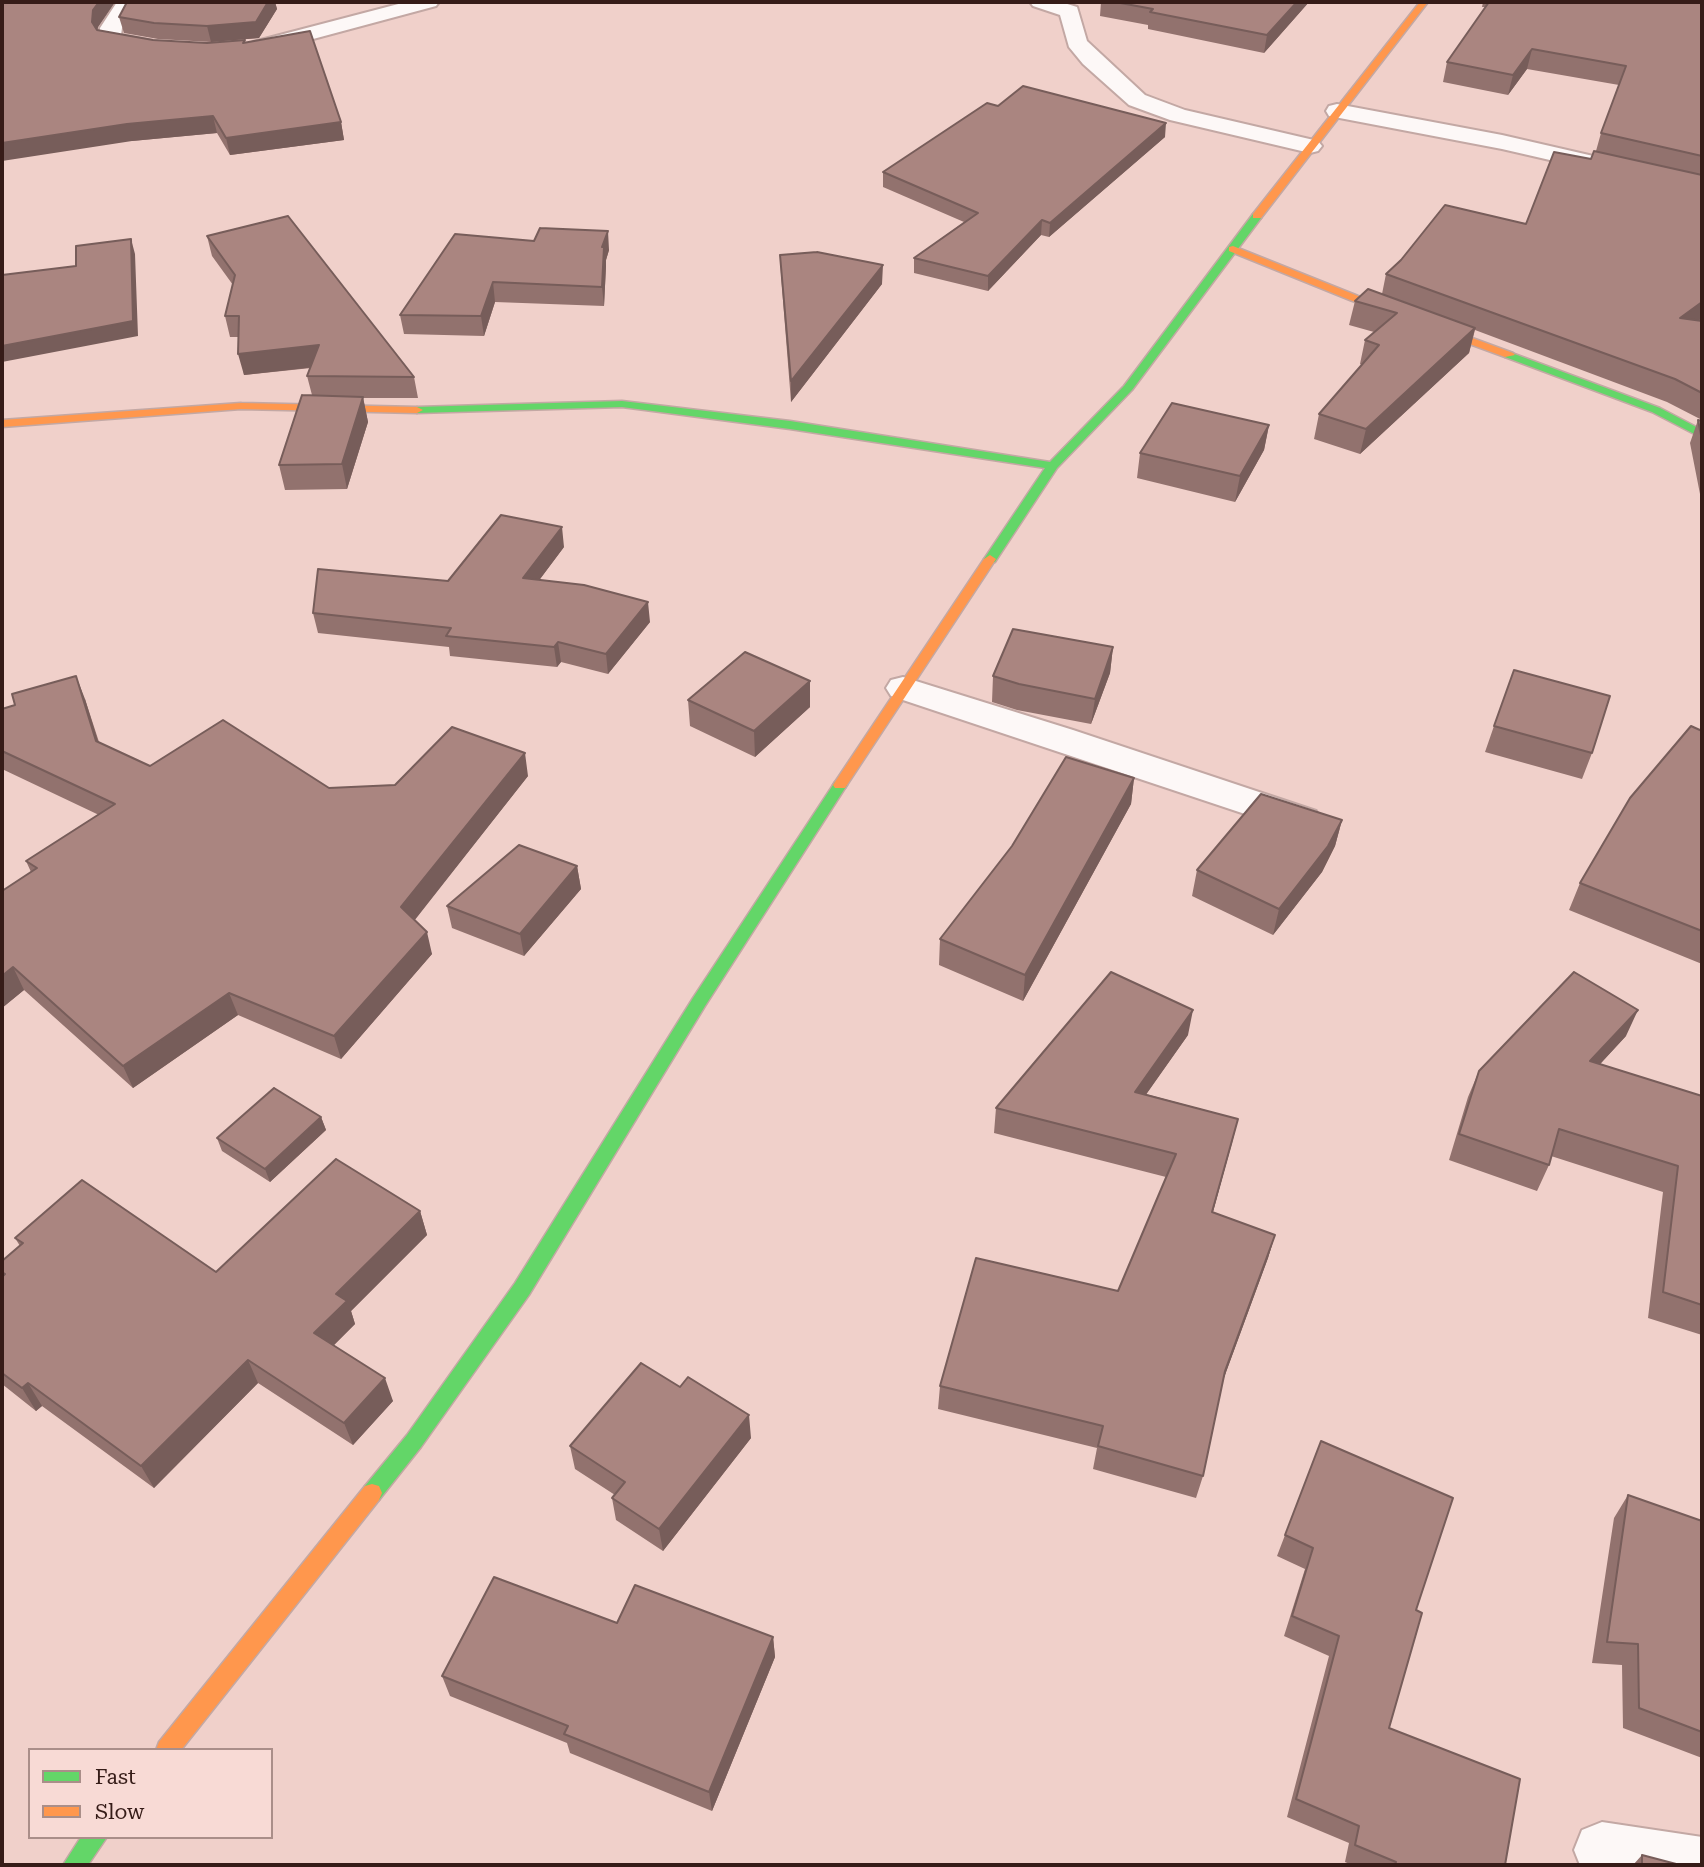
<!DOCTYPE html>
<html>
<head>
<meta charset="utf-8">
<style>
  body { margin:0 }
  #map { position:relative; width:1704px; height:1867px; overflow:hidden; background:#f0d0ca; font-family:"Roboto Serif",serif }
  canvas { display:block }
  .frame { position:absolute; inset:0; border:4px solid #361c18; pointer-events:none }
  .legend { position:absolute; left:28px; top:1748px; width:245px; height:91px; box-sizing:border-box; background:#f8dad5; border:2px solid #aa8e89; margin:0; padding:9px 12px; list-style:none; font-size:21px; color:#361c18 }
  .legend li { display:flex; align-items:center; gap:14px; height:35px }
  .legend b { width:35px; border:2px solid #aa8e89 }
</style>
</head>
<body>
<div id="map">
<canvas width="1704" height="1867"></canvas>
<div class="frame"></div>
<ul class="legend">
<li><b style="height:9px;background:#63d668"></b>Fast</li>
<li><b style="height:9px;background:#ff974d"></b>Slow</li>
</ul>
</div>
<script>
const ctx = document.querySelector('canvas').getContext('2d');
ctx.lineJoin = 'round';
const poly = rows => new Path2D(rows.map(r => 'M' + r).join(''));
function trace(path, color, width, dash) { ctx.strokeStyle = color; ctx.lineWidth = width; ctx.lineCap = dash ? 'butt' : 'round'; ctx.setLineDash(dash || []); ctx.stroke(path); }
function paint(path, color) { ctx.fillStyle = color; ctx.fill(path, 'evenodd'); }
const street = poly([
  [117,2,137,2,122,28,121,35,164,43,167,48,164,53,156,54,102,44,99,39,100,28,117,2],
  [406,2,439,2,436,6,261,53,253,52,250,47,253,42,406,2],
  [1030,2,1061,2,1077,7,1087,41,1145,95,1185,110,1318,141,1322,146,1318,151,1310,153,1170,120,1129,105,1083,64,1069,47,1060,15,1033,6,1030,2],
  [1337,104,1502,135,1702,181,1702,195,1502,149,1329,116,1326,111,1329,106,1337,104],
  [903,677,1073,730,1316,811,1321,820,1316,829,1303,833,1290,829,891,696,886,688,891,680,903,677],
  [1602,1822,1702,1837,1702,1865,1580,1865,1574,1850,1582,1830,1602,1822]
]);
const fast = poly([
  [1257,213,1261,214,1261,218,1132,390,1057,468,995,562,990,563,984,559,1045,468,790,429,622,407,417,413,411,410,417,407,622,401,790,421,1050,462,1124,386,1253,214,1257,213],
  [1509,352,1660,408,1702,430,1702,438,1652,412,1505,357,1503,355,1509,352],
  [840,780,847,785,705,1006,529,1295,421,1447,379,1500,372,1502,365,1500,362,1493,365,1486,407,1435,515,1283,693,998,835,782,840,780],
  [81,1837,107,1837,88,1865,63,1865,81,1837]
]);
const slow = poly([
  [1420,2,1428,2,1261,218,1253,218,1253,214,1420,2],
  [1233,246,1358,296,1513,353,1515,355,1505,357,1350,300,1229,251,1229,247,1233,246],
  [241,403,417,407,423,410,417,413,241,409,2,427,2,420,241,403],
  [990,555,996,559,845,788,835,788,833,785,835,782,984,559,990,555],
  [372,1484,379,1486,382,1493,379,1500,181,1750,156,1750,159,1742,365,1486,372,1484]
]);
const wall = poly([
  [2,2,115,2,98,27,97,30,153,40,207,43,245,40,245,42,341,122,344,140,230,155,217,133,132,141],
  [127,2,275,2,277,9,259,38,211,42,158,39,124,33,119,17],
  [1101,2,1309,2,1264,53,1148,29,1148,25,1100,16],
  [1483,2,1702,2,1702,318,1698,321,1702,321,1702,420,1667,402,1475,330,1469,353,1360,454,1314,439,1319,414,1362,365,1360,364,1365,340,1374,332,1349,325,1355,301,1382,294,1386,274,1526,224,1591,159,1596,151,1601,133,1619,85,1527,69,1508,95,1443,82,1447,62,1486,7,1482,7],
  [998,106,1165,137,1049,237,1041,235,988,291,914,273,914,258,964,222,883,187,883,172],
  [455,234,609,250,606,260,606,266,604,306,495,302,484,336,404,334,400,315],
  [207,236,414,377,418,398,363,398,368,422,347,489,285,490,279,465,312,395,307,376,311,368,244,375,239,337,230,337,225,316,233,285,212,256],
  [780,255,882,284,791,402,781,275],
  [1698,420,1702,421,1702,494,1700,494,1690,443],
  [1269,425,1264,450,1235,502,1137,478,1140,453],
  [564,547,539,580,650,622,608,674,561,662,557,667,450,656,449,647,318,633,313,613,448,581],
  [1113,647,1110,673,1091,724,1017,710,992,702,993,676],
  [85,699,99,742,150,766,329,788,395,785,528,776,414,920,432,954,341,1059,238,1015,133,1088,24,990,2,1008,31,872,26,861,99,815,2,769,2,709],
  [688,700,810,707,755,757,690,726],
  [1494,726,1592,753,1582,779,1485,752],
  [1702,731,1702,964,1569,910,1580,883],
  [1134,778,1131,804,1023,1001,939,965,940,939],
  [1342,820,1335,846,1322,872,1273,935,1192,896,1197,870],
  [577,866,581,889,524,956,452,928,447,906],
  [1188,1035,1146,1094,1238,1119,1213,1212,1275,1235,1268,1258,1222,1383,1203,1476,1196,1498,1093,1469,1097,1448,938,1409,940,1386,1118,1291,1166,1177,994,1133,996,1108],
  [1626,1036,1600,1064,1702,1096,1702,1335,1648,1318,1663,1192,1551,1156,1549,1165,1537,1191,1449,1160,1468,1097,1479,1071],
  [321,1117,326,1130,270,1182,222,1151,217,1138],
  [420,1211,427,1235,351,1311,355,1324,334,1345,393,1401,353,1445,258,1383,154,1488,42,1406,36,1411,2,1384,2,1261,20,1246,15,1238,216,1272],
  [751,1438,663,1551,616,1520,612,1498,615,1495,575,1469,570,1446],
  [1321,1441,1416,1610,1389,1728,1505,1865,1352,1865,1345,1862,1349,1843,1287,1817,1329,1656,1284,1636,1305,1569,1277,1556],
  [1628,1495,1702,1521,1702,1758,1623,1728,1622,1665,1592,1663,1614,1518],
  [617,1623,773,1637,775,1657,712,1811,570,1753,567,1743,450,1696,442,1676],
  [1642,1855,1680,1865,1633,1865]
]);
const shadedWall = poly([
  [99,2,115,2,98,27,96,39,92,22,93,10],
  [268,2,275,2,277,9,259,38,211,42,207,26],
  [1297,2,1309,2,1264,53,1267,35],
  [1532,49,1527,69,1508,95,1513,75],
  [213,116,217,133,132,141,2,161,2,143,127,124],
  [341,122,344,140,230,155,226,138],
  [1166,123,1165,137,1049,237,1050,223],
  [1042,220,1041,235,988,291,988,276],
  [608,231,609,250,606,260,606,266,604,306,602,287,602,247],
  [131,239,135,254,138,336,2,362,2,346],
  [883,265,882,284,791,402,791,381],
  [493,282,495,302,484,336,481,316],
  [1702,302,1702,318,1672,340,1680,318],
  [1475,328,1469,353,1360,454,1366,429],
  [319,345,324,366,244,375,238,354],
  [363,397,368,422,347,489,342,464],
  [1269,425,1264,450,1235,502,1240,476],
  [562,527,564,547,526,598,523,578],
  [648,602,650,622,608,674,606,654],
  [558,642,561,662,557,667,554,647],
  [1113,647,1110,673,1091,724,1095,699],
  [76,676,85,699,105,764,96,741],
  [810,681,810,707,755,757,754,731],
  [525,753,528,776,407,930,401,907],
  [1134,778,1131,804,1023,1001,1025,975],
  [1342,820,1335,846,1322,872,1273,935,1279,909],
  [577,866,581,889,524,956,520,934],
  [427,932,432,954,341,1059,334,1036],
  [13,967,24,990,2,1008,2,976],
  [229,993,238,1015,133,1088,123,1066],
  [1193,1010,1188,1035,1131,1116,1135,1092],
  [1638,1010,1626,1036,1578,1088,1590,1061],
  [321,1117,326,1130,270,1182,265,1169],
  [1238,1119,1232,1143,1206,1236,1212,1212],
  [420,1211,427,1235,351,1311,355,1324,323,1356,314,1333,336,1294],
  [1275,1235,1268,1258,1218,1394,1225,1371],
  [248,1360,258,1383,154,1488,141,1466],
  [385,1378,393,1401,353,1445,344,1423],
  [28,1383,42,1406,36,1411,22,1388],
  [749,1415,751,1438,663,1551,659,1529],
  [773,1637,775,1657,712,1811,709,1792]
]);
const building = poly([
  [2,2,99,2,93,10,92,22,97,30,153,40,207,43,245,40,243,43,310,31,341,122,226,138,213,116,127,124,2,143,2,2],
  [127,2,268,2,256,22,207,26,154,23,119,17,127,2],
  [1115,2,1297,2,1267,35,1150,12,1153,9,1115,2],
  [1489,2,1702,2,1702,156,1601,133,1626,66,1532,49,1513,75,1447,62,1489,2],
  [1023,86,1166,123,1050,223,1042,220,988,276,914,258,978,213,883,172,987,103,998,106,1023,86],
  [1594,151,1702,175,1702,302,1680,318,1702,321,1702,393,1675,379,1386,274,1401,260,1445,205,1526,224,1554,152,1591,159,1594,151],
  [288,216,414,377,307,376,319,345,238,354,239,316,225,316,235,275,207,236,288,216],
  [540,228,608,231,602,247,604,247,602,287,493,282,481,316,400,315,455,234,534,241,540,228],
  [131,239,133,321,2,346,2,275,76,266,76,246,131,239],
  [817,252,883,265,791,381,780,255,817,252],
  [1368,289,1475,328,1366,429,1319,414,1379,345,1365,340,1397,313,1355,301,1368,289],
  [302,395,363,397,342,464,279,465,302,395],
  [1172,403,1269,425,1240,476,1140,453,1172,403],
  [1698,420,1702,421,1702,440,1698,420],
  [501,515,562,527,523,578,584,585,648,602,606,654,558,642,554,647,446,636,451,628,313,613,318,569,448,581,501,515],
  [1013,629,1113,647,1095,699,1019,684,993,676,1013,629],
  [745,652,810,681,754,731,688,700,745,652],
  [1514,670,1610,696,1592,753,1494,726,1514,670],
  [76,676,96,741,150,766,223,720,329,788,395,785,452,727,525,753,401,907,427,932,334,1036,229,993,123,1066,13,967,2,976,2,891,37,868,26,861,115,804,2,751,2,709,15,705,12,694,76,676],
  [1691,726,1702,731,1702,931,1580,883,1630,798,1691,726],
  [1066,757,1134,778,1025,975,940,939,1012,846,1066,757],
  [1261,794,1342,820,1328,846,1279,909,1197,870,1261,794],
  [519,845,577,866,520,934,447,906,519,845],
  [1111,972,1193,1010,1135,1092,1238,1119,1212,1212,1275,1235,1225,1371,1203,1476,1098,1446,1103,1426,940,1386,976,1258,1118,1291,1176,1154,996,1108,1111,972],
  [1574,972,1638,1010,1590,1061,1702,1096,1702,1305,1663,1292,1678,1166,1559,1129,1549,1165,1459,1134,1479,1071,1574,972],
  [274,1088,321,1117,265,1169,217,1138,274,1088],
  [336,1159,420,1211,336,1294,347,1301,314,1333,385,1378,344,1423,248,1360,141,1466,28,1383,22,1388,2,1373,2,1277,5,1274,2,1272,2,1261,23,1243,15,1238,82,1180,216,1272,336,1159],
  [641,1363,680,1387,688,1377,749,1415,659,1529,612,1498,625,1482,570,1446,641,1363],
  [1321,1441,1453,1498,1416,1610,1422,1613,1389,1728,1520,1779,1505,1865,1395,1865,1396,1862,1355,1845,1359,1826,1296,1799,1339,1636,1292,1616,1313,1548,1285,1535,1321,1441],
  [1628,1495,1702,1521,1702,1732,1639,1708,1638,1644,1607,1642,1628,1495],
  [494,1577,617,1623,635,1585,773,1637,709,1792,564,1734,568,1726,442,1676,494,1577],
  [1642,1855,1680,1865,1642,1865,1642,1855]
]);
trace(street, '#c3a8a4', 4);
trace(fast, '#c3a8a4', 3);
trace(slow, '#c3a8a4', 3);
paint(street, '#fdf8f7');
paint(fast, '#63d668');
paint(slow, '#ff974d');
paint(wall, '#92726e');
paint(shadedWall, '#775d5a');
paint(building, '#aa8580');
trace(building, '#775d5a', 2);
</script>
</body>
</html>
